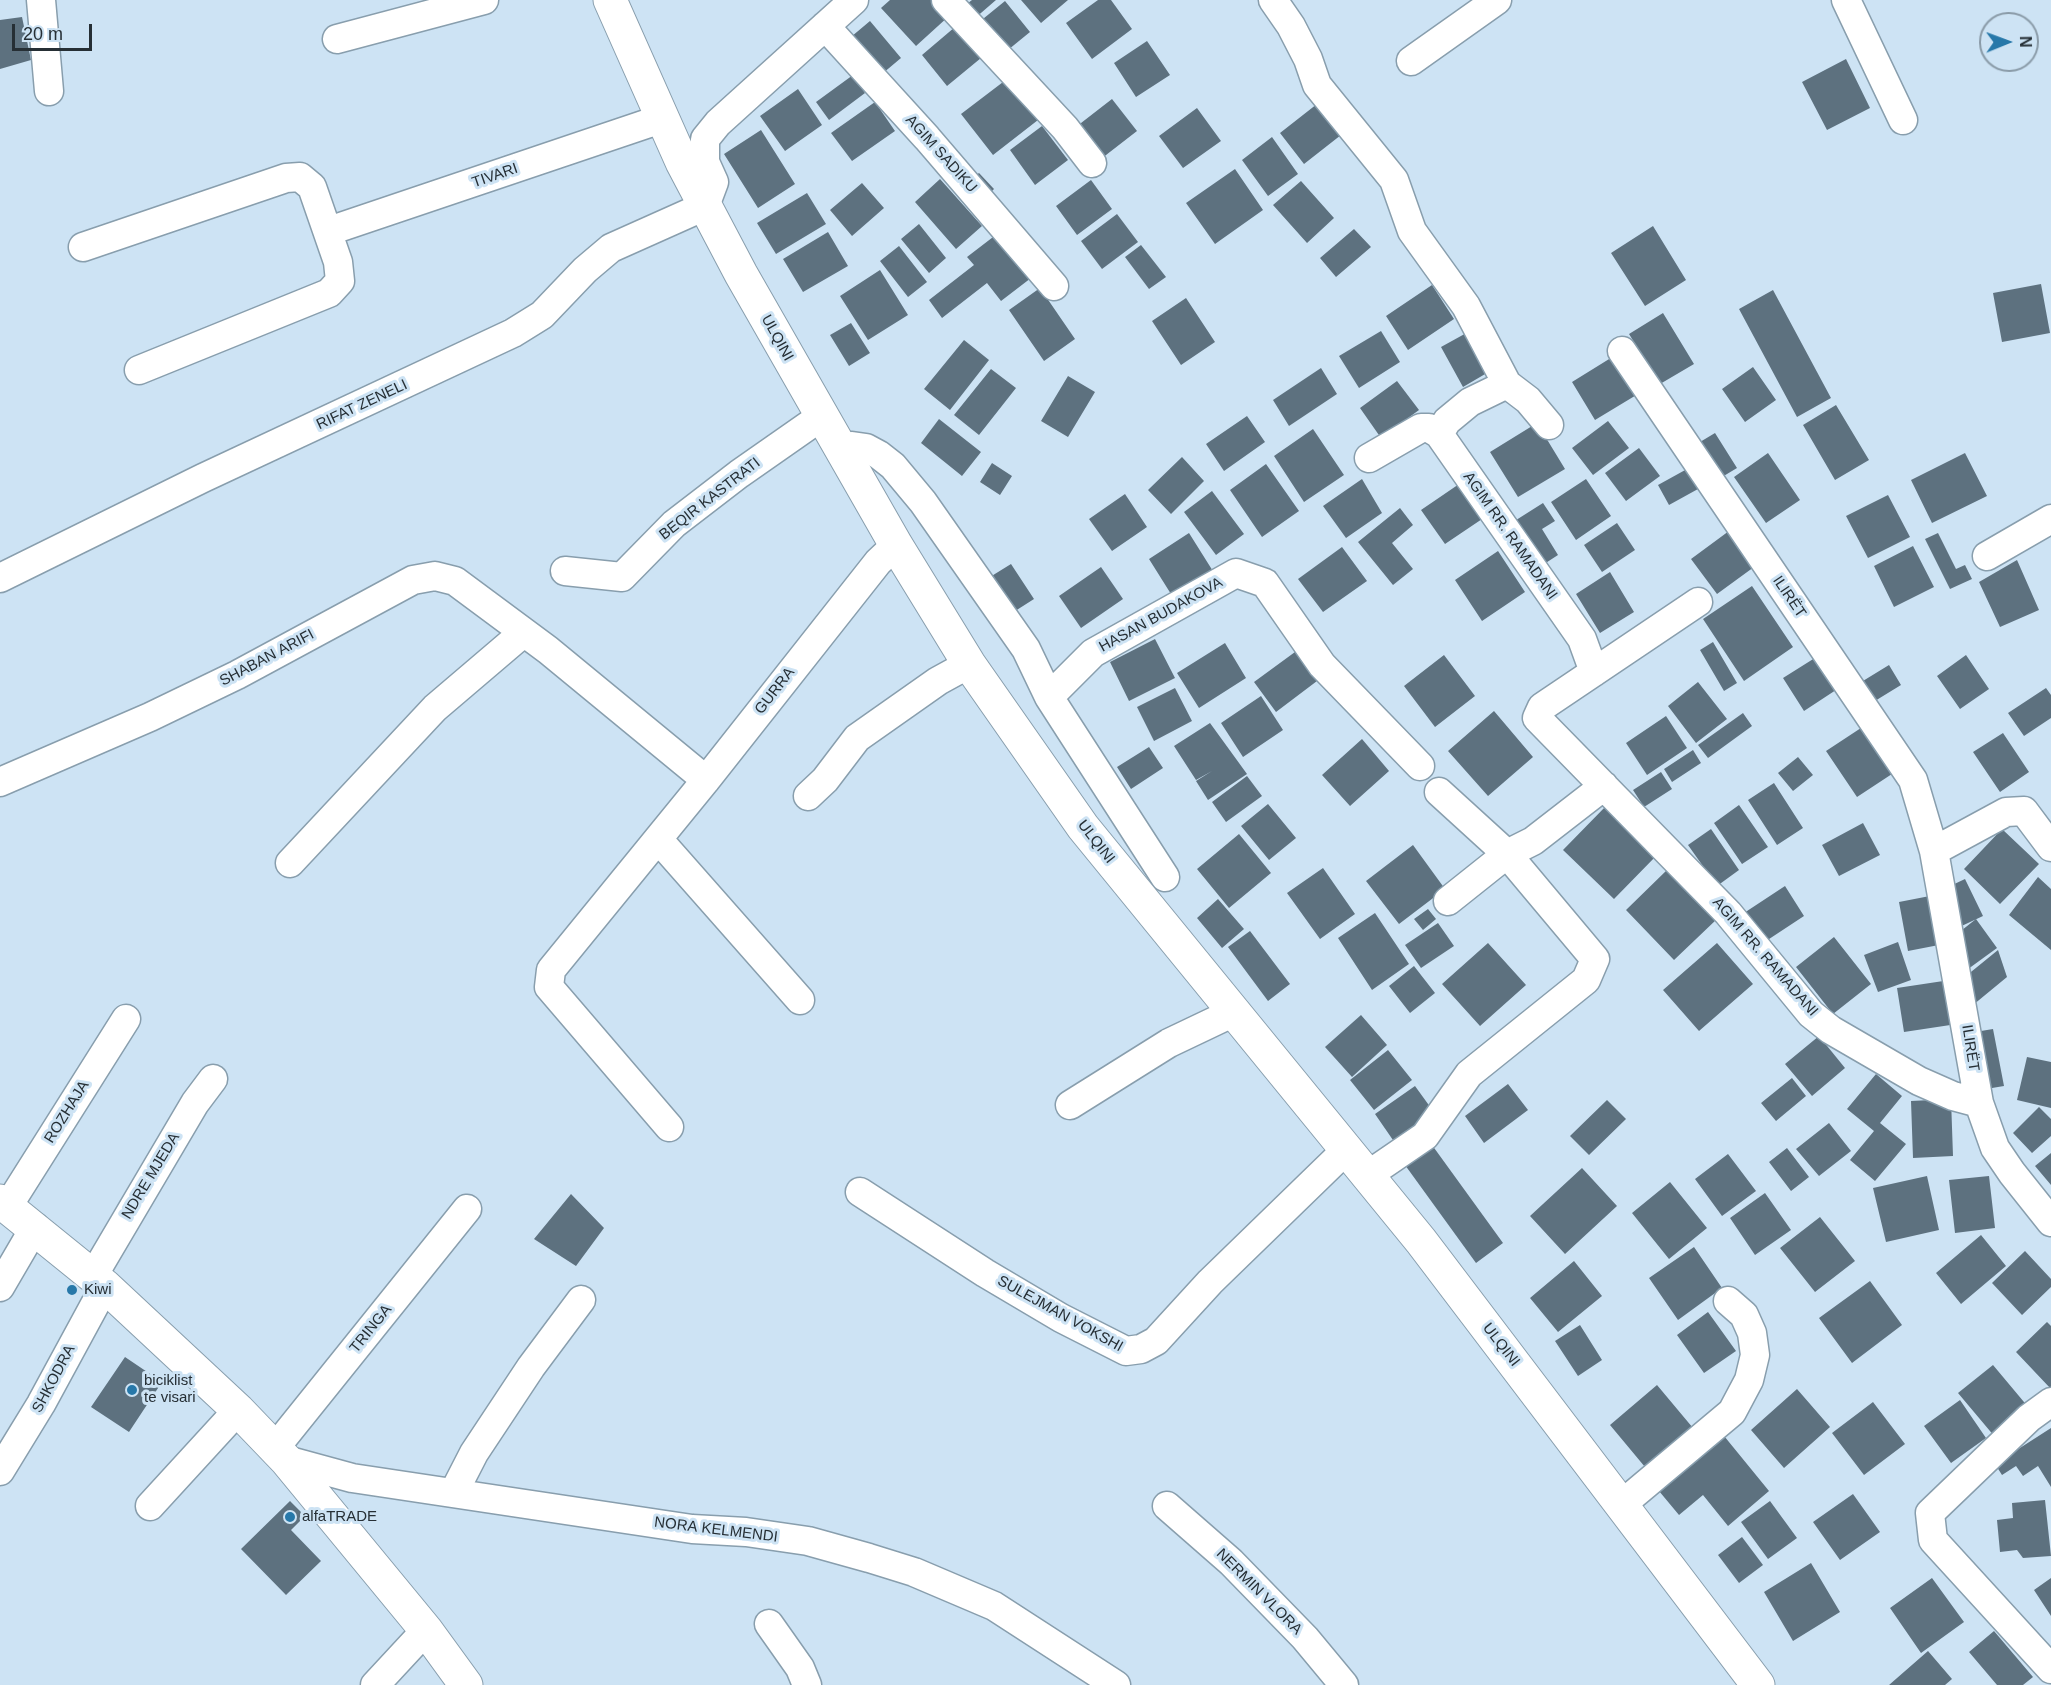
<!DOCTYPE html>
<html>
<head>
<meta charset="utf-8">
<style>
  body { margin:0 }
  #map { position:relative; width:2051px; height:1685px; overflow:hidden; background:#cde3f4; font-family:Arial,sans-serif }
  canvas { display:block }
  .north { position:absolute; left:1979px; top:12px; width:60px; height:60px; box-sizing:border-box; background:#cde3f4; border:2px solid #8a9ba8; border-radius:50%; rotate:89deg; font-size:16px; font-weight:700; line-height:24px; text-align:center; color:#262f35 }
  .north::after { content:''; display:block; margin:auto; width:21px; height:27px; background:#2778a9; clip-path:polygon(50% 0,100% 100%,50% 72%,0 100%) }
  .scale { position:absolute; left:12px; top:24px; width:80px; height:27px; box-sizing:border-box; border:3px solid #262f35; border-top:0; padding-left:8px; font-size:18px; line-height:21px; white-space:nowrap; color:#262f35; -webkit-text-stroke:4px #cde3f4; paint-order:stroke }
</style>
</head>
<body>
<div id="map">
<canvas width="2051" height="1685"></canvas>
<div class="north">N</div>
<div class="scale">20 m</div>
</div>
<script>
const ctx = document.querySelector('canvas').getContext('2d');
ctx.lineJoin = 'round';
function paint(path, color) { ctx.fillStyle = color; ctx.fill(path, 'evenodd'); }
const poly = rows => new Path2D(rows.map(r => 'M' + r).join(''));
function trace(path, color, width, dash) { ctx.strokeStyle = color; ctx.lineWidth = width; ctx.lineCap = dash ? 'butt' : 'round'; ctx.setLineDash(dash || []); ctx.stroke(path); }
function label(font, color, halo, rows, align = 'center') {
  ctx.font = font + ' Arial,sans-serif'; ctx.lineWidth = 6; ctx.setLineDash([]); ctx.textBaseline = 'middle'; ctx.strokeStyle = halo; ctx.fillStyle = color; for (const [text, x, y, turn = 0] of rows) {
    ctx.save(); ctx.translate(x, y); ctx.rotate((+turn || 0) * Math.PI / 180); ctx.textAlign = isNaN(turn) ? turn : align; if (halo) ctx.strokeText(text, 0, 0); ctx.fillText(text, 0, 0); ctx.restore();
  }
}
const building = poly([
  [890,0,934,0,949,16,916,46,881,8],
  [972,0,996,0,974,19,963,7],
  [1021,0,1068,0,1041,23],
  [1098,0,1111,0,1132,29,1092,59,1066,23],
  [1005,1,1030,32,1003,54,978,23],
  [22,17,31,60,0,69,0,20],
  [870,21,901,58,876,79,845,42],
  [955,27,981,58,947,86,922,55],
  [1147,41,1170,75,1136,97,1114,63],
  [1846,59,1870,108,1827,130,1802,82],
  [853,75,865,93,829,120,816,102],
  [1007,79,1038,120,993,155,961,114],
  [798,89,822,125,785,151,760,116],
  [1112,99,1137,131,1097,162,1072,130],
  [875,102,895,131,852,161,831,133],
  [1317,104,1341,135,1304,164,1280,133],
  [1197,108,1221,141,1183,168,1159,136],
  [1042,126,1068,160,1035,185,1010,150],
  [761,130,795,184,758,208,724,154],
  [1272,137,1298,174,1268,196,1242,160],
  [1235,169,1263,210,1215,244,1186,203],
  [979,173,994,189,985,198,969,181],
  [940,179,982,226,956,249,915,202],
  [1091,180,1112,209,1077,235,1056,206],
  [1301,181,1334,218,1307,243,1273,205],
  [862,183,884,208,852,236,830,210],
  [807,193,826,224,776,254,757,223],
  [1117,214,1138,242,1102,269,1081,241],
  [919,224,946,258,929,273,901,239],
  [1653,226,1686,280,1645,306,1611,253],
  [1354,229,1371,247,1336,277,1320,258],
  [828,232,848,266,803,292,783,259],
  [997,234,1031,278,1001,301,987,283,942,318,929,300,974,265,967,257],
  [1141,245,1166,277,1149,289,1125,257],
  [899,246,927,282,908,297,880,261],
  [880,270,908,315,868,340,840,296],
  [2041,284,2050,333,2002,342,1993,293],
  [1432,285,1454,319,1408,350,1386,316],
  [1040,288,1075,339,1044,361,1009,310],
  [1773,290,1831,398,1797,417,1739,309],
  [1186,298,1215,342,1181,365,1152,321],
  [1663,313,1694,364,1660,384,1629,334],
  [851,323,870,353,849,366,830,335],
  [1381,331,1400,362,1359,388,1339,356],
  [1470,331,1492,370,1463,387,1441,347],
  [964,340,989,360,950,410,924,389],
  [1614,356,1638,394,1595,420,1572,382],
  [1753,367,1776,400,1745,422,1722,389],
  [1321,368,1337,394,1289,426,1273,400],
  [991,369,1016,388,979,435,954,415],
  [1068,376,1095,392,1068,437,1041,421],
  [1397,381,1419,410,1381,438,1360,408],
  [1836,405,1869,460,1835,480,1803,425],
  [1247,416,1265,442,1224,471,1206,444],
  [939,419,981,452,962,476,921,443],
  [1608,421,1629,448,1593,475,1572,448],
  [1537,423,1565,469,1518,497,1490,452],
  [1313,429,1344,475,1304,502,1274,456],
  [1715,433,1737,468,1722,477,1700,442],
  [1639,448,1660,476,1626,501,1605,473],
  [1768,453,1800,500,1766,523,1734,477],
  [1965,453,1987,496,1932,523,1911,480],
  [1182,457,1204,481,1171,514,1148,490],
  [992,463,1012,476,1000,495,980,482],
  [1266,464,1299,511,1262,537,1230,490],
  [1687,469,1698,489,1669,505,1658,485],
  [1362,479,1382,513,1346,538,1323,506],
  [1586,479,1611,516,1576,540,1551,502],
  [1465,480,1488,515,1445,544,1421,510],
  [1212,491,1244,534,1216,555,1184,512],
  [1125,494,1147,527,1112,551,1089,519],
  [1888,495,1910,537,1868,558,1846,516],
  [1543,503,1555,521,1542,529,1558,555,1541,566,1513,522],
  [1400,508,1413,525,1392,543,1413,569,1393,585,1358,542],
  [1617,523,1635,550,1602,572,1584,545],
  [1729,531,1754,567,1717,594,1691,559],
  [1189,533,1216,576,1176,602,1149,559],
  [1938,533,1956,569,1965,565,1972,579,1950,589,1925,539],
  [1913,546,1934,587,1894,607,1874,566],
  [1342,547,1367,581,1323,612,1298,579],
  [1498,551,1525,592,1482,621,1455,580],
  [2017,560,2039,610,2000,627,1979,582],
  [1011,564,1034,599,1012,613,990,577],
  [1101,567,1123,599,1081,628,1059,596],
  [1610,572,1634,612,1600,633,1576,594],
  [1752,586,1793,647,1744,681,1703,619],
  [1155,639,1175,678,1129,701,1110,662],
  [1713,642,1737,683,1724,691,1700,650],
  [1225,643,1246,678,1199,708,1177,673],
  [1295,652,1317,681,1276,712,1254,682],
  [1444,655,1475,696,1435,727,1404,686],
  [1966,655,1989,689,1960,709,1937,676],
  [1818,656,1839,688,1804,711,1783,678],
  [1889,665,1901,685,1870,704,1858,684],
  [1698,682,1727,719,1696,743,1668,706],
  [1175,688,1192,721,1154,741,1137,707],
  [2046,688,2051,695,2051,718,2024,736,2008,713],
  [1261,696,1283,730,1243,757,1221,723],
  [1494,711,1533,757,1488,796,1448,751],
  [1743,713,1752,726,1708,758,1698,745],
  [1666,716,1687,748,1647,775,1626,743],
  [1210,723,1247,774,1208,800,1196,781,1212,771,1196,780,1174,746],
  [1864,726,1895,772,1857,797,1826,751],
  [2003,733,2029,772,2000,792,1973,752],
  [1362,739,1389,771,1350,806,1322,775],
  [1149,747,1163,768,1131,789,1117,767],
  [1693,750,1701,763,1672,782,1664,769],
  [1798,757,1813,775,1793,791,1778,773],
  [1661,772,1672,789,1644,807,1633,790],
  [1247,776,1262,796,1226,822,1212,802],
  [1774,783,1803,828,1777,845,1748,800],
  [1268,804,1296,838,1269,860,1241,826],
  [1739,805,1768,847,1742,864,1714,823],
  [1606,806,1657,855,1614,899,1563,850],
  [1863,823,1880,855,1839,876,1822,845],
  [1711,829,1739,870,1717,886,1688,845],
  [2002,829,2039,864,2000,904,1964,869],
  [1239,834,1271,873,1229,908,1197,869],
  [1413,845,1445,889,1399,924,1366,881],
  [1323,868,1355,914,1320,939,1287,893],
  [1668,869,1717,919,1674,960,1626,910],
  [2038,877,2051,889,2051,950,2009,915],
  [1965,879,1983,916,1953,930,1948,887],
  [1785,886,1804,916,1763,943,1744,913],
  [1935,895,1944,944,1908,951,1899,902],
  [1218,899,1244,929,1222,948,1197,918],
  [1428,909,1436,919,1423,930,1414,919],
  [1375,913,1409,964,1372,990,1338,938],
  [1976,919,1997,948,1964,972,1957,934],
  [1438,923,1454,946,1421,968,1405,945],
  [1250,931,1290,984,1268,1001,1228,947],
  [1834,937,1871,984,1833,1014,1796,967],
  [1898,942,1911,980,1878,992,1864,955],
  [1488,943,1526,985,1480,1026,1442,984],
  [1717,943,1753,984,1699,1031,1663,990],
  [1998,950,2007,977,1973,1005,1966,976],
  [1414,966,1435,993,1410,1013,1389,986],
  [1950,980,1957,1024,1904,1032,1897,988],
  [1361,1015,1387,1045,1352,1077,1325,1047],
  [1993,1029,2004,1086,1986,1089,1975,1032],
  [1819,1036,1845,1068,1812,1096,1785,1064],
  [1388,1050,1412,1080,1374,1110,1350,1080],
  [2027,1057,2051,1062,2051,1108,2017,1100],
  [1876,1074,1902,1096,1880,1123,1906,1144,1875,1181,1850,1160,1874,1131,1847,1109],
  [1792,1078,1806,1096,1776,1121,1761,1103],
  [1508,1084,1528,1110,1484,1143,1465,1116],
  [1415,1086,1436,1115,1395,1143,1375,1114],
  [1951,1099,1953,1156,1913,1158,1911,1101],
  [1607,1100,1626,1119,1589,1155,1570,1136],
  [2039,1107,2051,1119,2051,1136,2032,1153,2013,1133],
  [1829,1123,1851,1151,1819,1176,1796,1149],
  [1432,1145,1503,1243,1476,1263,1405,1165],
  [1787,1148,1809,1177,1791,1191,1769,1162],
  [2051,1153,2051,1185,2035,1166],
  [1728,1154,1756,1191,1722,1216,1695,1179],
  [1582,1168,1617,1206,1565,1254,1530,1216],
  [1927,1176,1939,1230,1886,1242,1873,1188],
  [1989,1176,1995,1228,1955,1233,1949,1180],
  [1670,1182,1707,1228,1669,1259,1632,1213],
  [1765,1193,1791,1230,1755,1255,1730,1218],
  [571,1194,604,1228,576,1266,534,1239],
  [1820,1217,1855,1261,1815,1292,1780,1248],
  [1981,1235,2006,1266,1961,1304,1936,1273],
  [1694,1247,1722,1288,1678,1320,1649,1278],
  [2025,1251,2051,1279,2051,1287,2022,1315,1992,1283],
  [1574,1261,1602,1296,1558,1332,1530,1298],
  [1870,1281,1902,1325,1852,1363,1819,1318],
  [1708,1312,1736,1351,1704,1373,1677,1335],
  [2047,1322,2051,1326,2051,1389,2016,1352],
  [1580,1325,1602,1360,1578,1376,1555,1341],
  [125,1357,162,1382,129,1432,91,1407],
  [1993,1365,2029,1408,1995,1437,1958,1393],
  [1657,1385,1698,1434,1650,1473,1610,1425],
  [1797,1389,1830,1427,1784,1468,1751,1430],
  [1960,1400,1986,1438,1951,1463,1924,1426],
  [1873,1402,1905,1444,1864,1475,1832,1433],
  [2051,1428,2051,1487,2038,1466,2023,1476,2016,1466,2002,1475,1995,1464],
  [1720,1431,1769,1491,1728,1526,1703,1495,1679,1515,1654,1485],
  [1853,1494,1880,1532,1840,1560,1813,1522],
  [2045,1500,2051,1556,2023,1558,2017,1550,2000,1552,1997,1520,2013,1518,2012,1503],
  [290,1501,305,1516,291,1530,321,1561,286,1595,241,1549],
  [1770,1501,1797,1538,1768,1559,1741,1522],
  [1742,1537,1763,1565,1739,1583,1718,1555],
  [1811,1563,1840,1612,1793,1641,1764,1592],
  [1932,1578,1964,1622,1921,1653,1890,1608],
  [2051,1578,2051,1616,2034,1590],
  [1994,1631,2033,1677,2023,1685,1997,1685,1969,1652],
  [1928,1651,1952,1679,1945,1685,1889,1685]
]);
const minor = poly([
  [41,0,49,91],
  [946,0,1065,128,1092,163],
  [1273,0,1291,26,1308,59,1317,85,1394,180,1412,231,1466,306,1507,384,1470,402,1447,421,1439,434,1582,639,1594,672],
  [1846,0,1903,120],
  [825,26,927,138,1054,286],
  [337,39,484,0],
  [1411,61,1497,0],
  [329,231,661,119],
  [83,247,286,178,300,177,312,187,338,262,340,281,329,293,139,370],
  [1622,351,1913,780,1934,851,1979,1103,1995,1148,2012,1173,2051,1222],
  [1507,384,1528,400,1549,425],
  [842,450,852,446,866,448,879,455,893,466,923,502,1026,649,1049,697],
  [1369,458,1421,428,1429,428,1439,434],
  [1987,556,2051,519],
  [565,571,622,577,674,524,739,474,822,416],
  [0,578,203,478,513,333,542,315,585,270,611,248,705,206,714,182,705,162,705,139,718,123,854,0],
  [1698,602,1542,707,1537,718,1728,913,1811,1014,1831,1030,1919,1081,1953,1096,1979,1103],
  [0,782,150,717,237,675,413,580,435,576,455,581,548,650,706,780],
  [808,796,825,780,857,738,938,681,969,664],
  [658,839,800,1000],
  [1934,851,2006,812,2024,811,2051,847],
  [290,863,435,708,523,633],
  [1165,877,1049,697,1093,653,1236,573,1265,583,1322,665,1420,766],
  [1448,901,1507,854,1533,841,1604,786],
  [1070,1105,1169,1043,1232,1013],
  [669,1127,549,987,551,970,706,780,878,562,896,545],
  [1368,1175,1425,1136,1469,1074,1586,980,1595,959,1507,854,1439,792],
  [860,1192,985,1273,1061,1318,1126,1351,1141,1349,1156,1341,1210,1282,1347,1149],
  [8,1206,126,1019],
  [93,1276,195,1103,213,1079],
  [0,1287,35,1227],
  [2051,1402,2029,1418,1930,1513,1933,1540,2051,1669],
  [275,1448,467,1209],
  [286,1460,352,1478,692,1529,746,1532,808,1541,869,1558,914,1572,994,1606,1116,1685],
  [0,1471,41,1404,105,1286],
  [454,1492,474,1453,531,1367,581,1300],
  [1621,1505,1732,1412,1749,1380,1755,1355,1752,1333,1744,1315,1728,1301],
  [150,1506,238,1410],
  [1167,1506,1231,1562,1305,1638,1344,1685],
  [769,1624,800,1668,807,1685],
  [375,1685,426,1630]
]);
const secondary = poly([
  [0,1201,105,1286,238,1410,286,1460,426,1630,466,1685]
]);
const primary = poly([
  [610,0,682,162,741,274,896,545,969,664,1083,827,1421,1241,1758,1685]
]);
const markers = [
  [72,1290,6,"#2778a9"],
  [132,1390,6,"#2778a9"],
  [290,1517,6,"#2778a9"]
];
const streetNames = [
  ["AGIM SADIKU",941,154,48],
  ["TIVARI",495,176,-19],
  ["ULQINI",777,338,61],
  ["RIFAT ZENELI",362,405,-25],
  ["BEQIR KASTRATI",710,499,-38],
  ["AGIM RR. RAMADANI",1510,536,55],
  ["ILIRËT",1789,597,56],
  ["HASAN BUDAKOVA",1161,615,-29],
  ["SHABAN ARIFI",267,658,-28],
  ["GURRA",775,691,-52],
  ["ULQINI",1096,842,52],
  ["AGIM RR. RAMADANI",1765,957,49],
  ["ILIRËT",1970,1048,81],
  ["ROZHAJA",67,1112,-58],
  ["NDRE MJEDA",151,1176,-59],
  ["SULEJMAN VOKSHI",1060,1314,29],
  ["TRINGA",371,1329,-51],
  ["ULQINI",1501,1345,52],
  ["SHKODRA",54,1379,-62],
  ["NORA KELMENDI",716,1530,7],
  ["NERMIN VLORA",1259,1592,45]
];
const poiNames = [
  ["Kiwi",84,1290],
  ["biciklist",144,1381],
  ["te visari",144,1398],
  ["alfaTRADE",302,1517]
];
paint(building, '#5d717f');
trace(minor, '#889ead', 31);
trace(secondary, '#889ead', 35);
trace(primary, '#889ead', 35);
trace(minor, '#fff', 28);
trace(secondary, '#fff', 33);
trace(primary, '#fff', 33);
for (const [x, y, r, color] of markers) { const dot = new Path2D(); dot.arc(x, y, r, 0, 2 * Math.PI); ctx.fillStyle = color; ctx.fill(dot); trace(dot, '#cde3f4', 2); }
label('15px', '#262f35', '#cde3f4', streetNames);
label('15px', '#262f35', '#cde3f4', poiNames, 'left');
</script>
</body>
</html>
